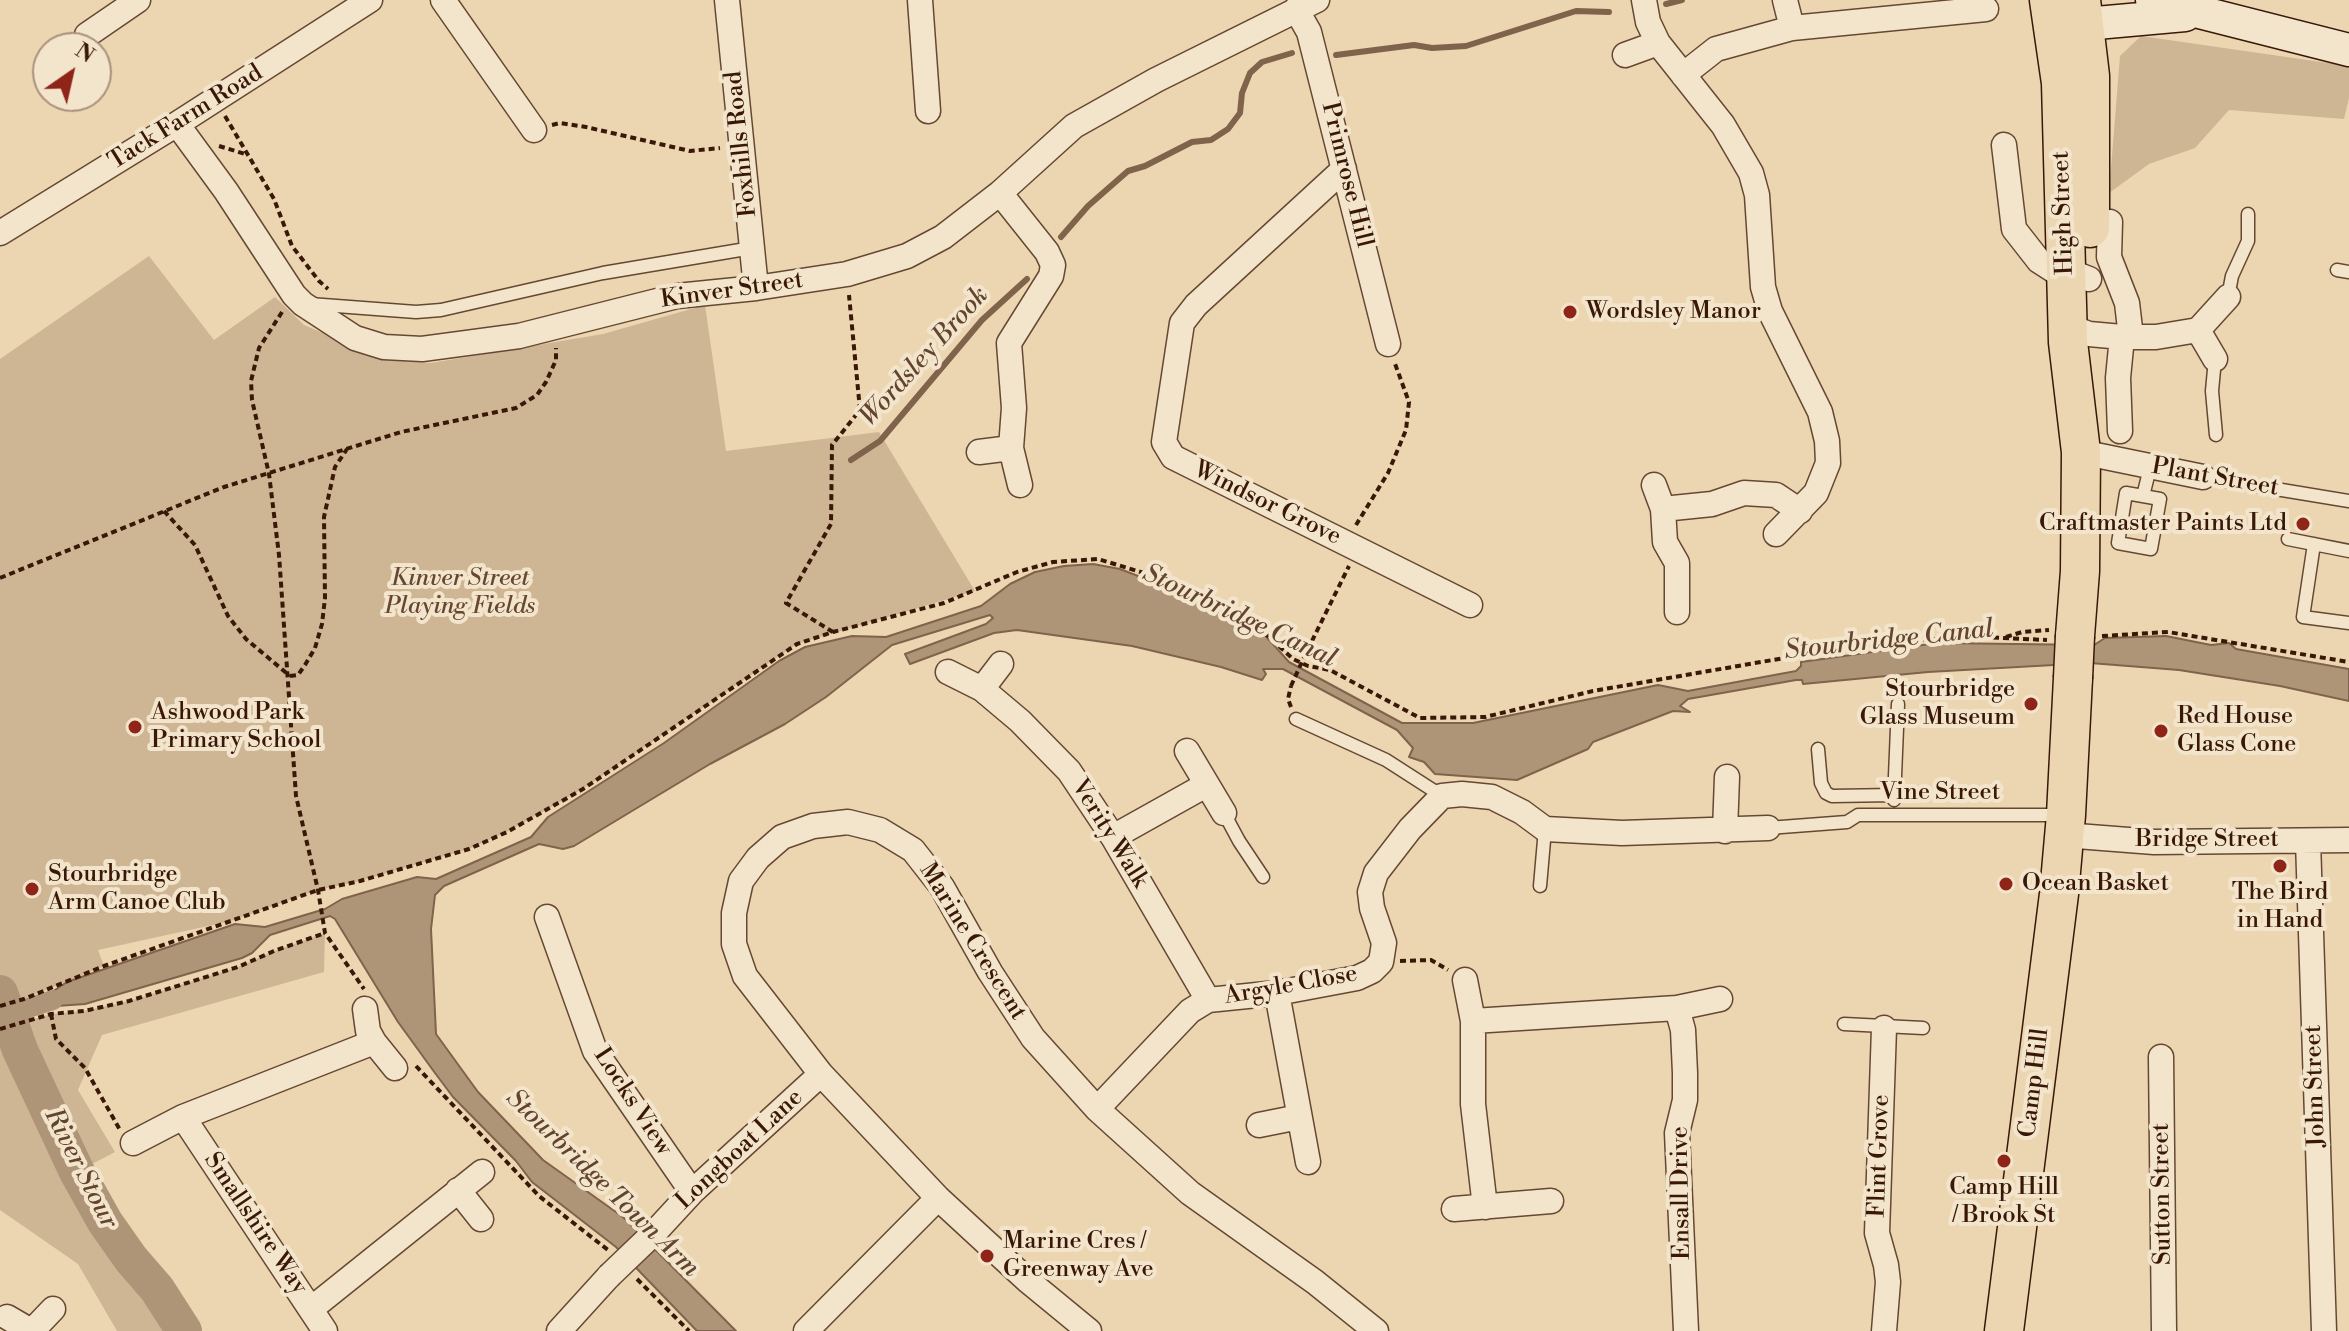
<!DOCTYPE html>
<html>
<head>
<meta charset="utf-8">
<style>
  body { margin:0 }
  #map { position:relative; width:2349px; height:1331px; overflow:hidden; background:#ecd6b1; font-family:"Libre Bodoni",serif }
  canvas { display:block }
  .north { position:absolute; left:32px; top:32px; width:80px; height:80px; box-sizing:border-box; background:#f3e4cc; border:2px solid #a9927e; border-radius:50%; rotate:34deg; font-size:22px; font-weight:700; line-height:32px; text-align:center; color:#391808 }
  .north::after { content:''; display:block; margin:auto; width:28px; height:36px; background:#8f2418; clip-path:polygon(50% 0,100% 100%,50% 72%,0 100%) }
</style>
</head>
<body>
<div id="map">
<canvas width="2349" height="1331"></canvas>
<div class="north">N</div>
</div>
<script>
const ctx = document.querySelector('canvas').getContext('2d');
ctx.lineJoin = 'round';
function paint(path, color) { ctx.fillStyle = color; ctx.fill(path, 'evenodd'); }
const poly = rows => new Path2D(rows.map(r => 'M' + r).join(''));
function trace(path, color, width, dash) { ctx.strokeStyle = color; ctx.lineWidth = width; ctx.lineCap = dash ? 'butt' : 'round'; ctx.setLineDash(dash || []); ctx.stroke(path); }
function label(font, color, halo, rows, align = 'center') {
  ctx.font = font + ' "Libre Bodoni",serif'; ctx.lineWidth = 8; ctx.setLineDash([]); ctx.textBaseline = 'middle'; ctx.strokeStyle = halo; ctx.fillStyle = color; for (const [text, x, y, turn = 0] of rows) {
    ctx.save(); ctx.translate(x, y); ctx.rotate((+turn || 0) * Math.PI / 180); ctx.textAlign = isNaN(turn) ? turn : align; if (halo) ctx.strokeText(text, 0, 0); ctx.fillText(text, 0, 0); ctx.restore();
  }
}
const green = poly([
  [2141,36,2349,66,2349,98,2344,119,2229,110,2195,148,2149,164,2109,193,2120,56],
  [149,256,214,340,275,297,304,325,387,360,431,363,603,334,705,305,726,451,879,432,975,591,797,644,583,789,507,832,469,849,360,881,318,890,231,921,98,950,104,966,24,999,0,1006,0,359],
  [325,933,324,972,102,1035,78,1090,115,1152,77,1172,105,1222,131,1259,157,1289,184,1331,117,1331,78,1264,0,1210,0,1029,51,1014,84,1011,129,1001,238,967,274,951]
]);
const water = poly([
  [1093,564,1120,569,1156,583,1263,633,1289,662,1402,723,1473,723,1658,685,1688,691,1796,671,1801,666,1801,662,1937,643,2094,645,2105,638,2166,636,2211,645,2229,643,2236,649,2349,669,2349,701,2280,686,2179,670,2090,663,1928,672,1803,684,1802,680,1796,680,1688,699,1680,706,1690,712,1673,711,1593,742,1588,749,1517,780,1435,774,1424,762,1409,757,1413,748,1397,730,1283,669,1263,669,1266,674,1262,680,1221,667,1132,646,1017,630,994,633,910,664,905,654,986,624,993,618,990,615,892,645,826,697,785,724,710,764,574,846,563,849,539,844,444,886,435,895,431,929,436,1034,478,1092,543,1160,623,1217,736,1331,697,1331,616,1247,532,1182,516,1161,453,1097,435,1073,398,1022,335,919,330,916,270,935,252,953,242,958,85,1004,28,1008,67,982,235,924,265,927,325,909,342,899,417,877,436,879,531,837,548,817,664,743,779,661,805,647,852,636,886,637,981,606,1010,584,1035,572,1064,566,1093,564]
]);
const stream = poly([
  [1666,4,1682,0],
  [1336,55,1414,45,1432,48,1466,46,1576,11,1609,12],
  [1061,237,1088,206,1128,171,1145,166,1192,142,1211,140,1228,129,1240,113,1242,93,1250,73,1262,62,1292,53],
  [851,460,880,441,982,320,1027,279]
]);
const canal = poly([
  [0,1017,53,1000]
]);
const river = poly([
  [0,993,20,1050,77,1172,105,1222,131,1259,157,1289,184,1331]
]);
const path = poly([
  [225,116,274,199,292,246,319,281,328,289],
  [552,125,560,123,586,127,690,151,720,148],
  [219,146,245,154],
  [282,312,259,348,251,381,252,400,269,474,279,555,296,796,318,890,325,933,364,989],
  [164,511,195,545,228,616,246,639,290,676],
  [1356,525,1388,473,1406,430,1409,402,1394,361],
  [0,578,224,487,401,432,516,408,537,395,546,382,556,360,556,348],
  [833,632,786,603,831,524,832,445,860,410,849,295],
  [2102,636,2168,632,2349,662],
  [2006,637,2022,632,2049,630],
  [1328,668,1306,653,1349,566],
  [290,676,298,675,305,665,315,648,322,624,325,598,324,517,335,467,347,449],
  [1291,707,1288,699,1291,686],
  [1400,961,1431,960,1448,970],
  [0,1006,24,999,104,966,318,890,360,881,469,849,507,832,583,789,797,644,833,632,944,603,1017,572,1053,562,1098,559,1144,573,1257,626,1293,659,1308,666,1330,670,1420,718,1485,717,1593,691,1819,652,1920,640,1982,637,2047,640],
  [51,1014,56,1039,85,1068,120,1130],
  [0,1029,51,1014,84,1011,129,1001,238,967,274,951,325,933],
  [416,1066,539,1196,608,1250],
  [637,1279,689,1331]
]);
const service = poly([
  [2337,270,2349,272],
  [2228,297,2232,276,2248,241,2248,214],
  [310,304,416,312,441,310,603,273,752,248],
  [2215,359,2212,391,2216,435],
  [2203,477,2349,501],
  [2126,493,2160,499,2151,549,2118,543,2126,493],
  [2143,496,2150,468],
  [2288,539,2349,551],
  [2314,544,2303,617,2349,623],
  [1296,719,1386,760,1442,796],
  [1818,749,1821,783,1826,793,1832,796,1894,795],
  [1894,800,1898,704],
  [1224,813,1239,841,1263,877],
  [1768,828,1847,822,1858,815,2062,815],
  [1540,886,1545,829],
  [1844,1024,1923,1028]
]);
const minor = poly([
  [443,0,534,130],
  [727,0,756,288],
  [920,0,928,111],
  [1644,0,1648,22,1658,43,1723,125,1751,173,1757,195,1763,287,1770,311,1820,412,1827,441,1828,463,1816,493,1776,534],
  [1785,0,1792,28],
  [1296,9,1309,32,1388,344],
  [87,35,138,0],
  [1625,55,1658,43],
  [1683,75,1716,49,1792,28,1986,9],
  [177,124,226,191,294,295,303,304,355,338,384,347,422,349,519,336,677,296,756,288,847,274,907,256,943,237,1000,193,1074,126,1156,80,1317,0],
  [2004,145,2014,229,2039,261,2053,270,2066,270,2089,279],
  [1344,169,1196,305,1182,323,1164,442,1173,457,1470,605],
  [1000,193,1047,252,1053,265,1051,276,1009,343,1014,408,1011,448],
  [2110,222,2109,257,2127,303,2131,337],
  [0,233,177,124,370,0],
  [2068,326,2089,334,2122,337,2156,337,2198,330],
  [2215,359,2198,330,2228,297],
  [2120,431,2118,378,2122,337],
  [979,452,1011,448,1020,485],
  [2081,452,2203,477],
  [1654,485,1663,509,1665,542,1677,563,1677,612],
  [1663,509,1712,504,1744,493,1776,495,1800,511],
  [948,672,982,689,1020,721,1069,771,1113,837,1208,1000],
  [982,689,1001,664],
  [1187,751,1224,813],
  [1725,831,1727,777],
  [2064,835,2154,842,2349,840],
  [1113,837,1206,785],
  [2308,841,2324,1331],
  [547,917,595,1051,692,1192],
  [1465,980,1473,1021],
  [1277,993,1308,1162],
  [1677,1008,1720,999],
  [365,1009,368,1031,374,1042,395,1068],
  [2161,1057,2164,1331],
  [1097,1109,1190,1011,1208,1000,1277,993,1357,978,1372,971,1381,962,1384,943,1372,908,1370,892,1376,873,1410,829,1442,796,1462,794,1492,797,1522,812,1545,829,1622,833,1768,828],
  [183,1117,325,1331],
  [1259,1125,1299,1117],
  [133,1143,183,1117,374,1042],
  [458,1190,481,1219],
  [1485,1207,1473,1104,1473,1021,1677,1008,1683,1030,1685,1073,1685,1100,1677,1133,1686,1331],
  [1454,1209,1551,1201],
  [656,1231,692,1192,821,1074],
  [311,1309,482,1172],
  [7,1317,31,1331],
  [32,1331,53,1309],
  [559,1331,609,1276],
  [806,1331,938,1198],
  [1089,1331,1027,1280,938,1198,821,1074,745,976,734,944,734,913,741,881,758,858,782,837,813,826,848,822,880,830,913,850,942,887,990,972,1033,1038,1097,1109,1190,1193,1315,1282,1376,1331],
  [1884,1331,1888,1282,1886,1265,1877,1233,1884,1028]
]);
const secondary = poly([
  [2152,0,2349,50],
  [2061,16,2085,24,2185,15]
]);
const trunk = poly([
  [2049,0,2061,83,2068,342,2081,452,2080,571,2075,636],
  [2081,0,2090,76,2090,228],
  [2004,1331,2059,894,2066,815,2073,678]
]);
const pathBridge = poly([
  [1291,686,1306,653]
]);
const minorBridge = poly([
  [609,1276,656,1231]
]);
const trunkBridge = poly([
  [2073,678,2075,636]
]);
const markers = [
  [1570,312,8,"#8f2418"],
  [2303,524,8,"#8f2418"],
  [2031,704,8,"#8f2418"],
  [135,727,8,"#8f2418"],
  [2161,731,8,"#8f2418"],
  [2280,866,8,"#8f2418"],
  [2006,884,8,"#8f2418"],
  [32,889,8,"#8f2418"],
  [2004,1161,8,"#8f2418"],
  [987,1256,8,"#8f2418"]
];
const streetNames = [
  ["Tack Farm Road",186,118,-32],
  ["Foxhills Road",742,144,-96],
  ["Primrose Hill",1346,175,76],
  ["High Street",2064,213,-92],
  ["Kinver Street",732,291,-8],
  ["Plant Street",2215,478,10],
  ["Windsor Grove",1267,504,26],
  ["Vine Street",1940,793],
  ["Verity Walk",1109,834,58],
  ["Bridge Street",2207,840],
  ["Marine Crescent",972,942,58],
  ["Argyle Close",1291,986,-10],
  ["Camp Hill",2035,1083,-83],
  ["John Street",2316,1086,-92],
  ["Locks View",632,1102,57],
  ["Longboat Lane",740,1150,-43],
  ["Flint Grove",1880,1156,-88],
  ["Ensall Drive",1682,1193,-91],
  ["Sutton Street",2163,1194,-91],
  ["Smallshire Way",255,1224,56]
];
const poiNames = [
  ["Wordsley Manor",1586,312],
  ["Craftmaster Paints Ltd",2287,524,"right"],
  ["Stourbridge",2015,690,"right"],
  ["Glass Museum",2015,718,"right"],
  ["Ashwood Park",151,713],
  ["Primary School",151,741],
  ["Red House",2177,717],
  ["Glass Cone",2177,745],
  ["Stourbridge",48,875],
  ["Arm Canoe Club",48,903],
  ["Ocean Basket",2022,884],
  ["The Bird",2280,893,"center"],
  ["in Hand",2280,921,"center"],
  ["Camp Hill",2004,1188,"center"],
  ["/ Brook St",2004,1216,"center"],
  ["Marine Cres /",1003,1242],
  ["Greenway Ave",1003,1270]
];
const parkNames = [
  ["Kinver Street",460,579],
  ["Playing Fields",460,607]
];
const waterNames = [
  ["Wordsley Brook",925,357,-48],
  ["Stourbridge Canal",1239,617,25],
  ["Stourbridge Canal",1889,641,-6],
  ["River Stour",80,1169,63],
  ["Stourbridge Town Arm",602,1184,44]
];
paint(green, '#ceb694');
paint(water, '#af9578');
trace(water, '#80634b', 2);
trace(stream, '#80634b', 6);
trace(canal, '#af9578', 20);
trace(river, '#af9578', 36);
trace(service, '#664832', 15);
trace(minor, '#664832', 27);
trace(secondary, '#391808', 35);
trace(trunk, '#391808', 41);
trace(path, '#391808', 4, [6, 4]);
trace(service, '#f3e4cc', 12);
trace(minor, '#f3e4cc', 24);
trace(secondary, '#f3e4cc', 32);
trace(trunk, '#ecd6b1', 38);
trace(minorBridge, '#664832', 27, []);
trace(trunkBridge, '#391808', 41, []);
trace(pathBridge, '#391808', 4, [6, 4]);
trace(minorBridge, '#f3e4cc', 24);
trace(trunkBridge, '#ecd6b1', 38);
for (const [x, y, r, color] of markers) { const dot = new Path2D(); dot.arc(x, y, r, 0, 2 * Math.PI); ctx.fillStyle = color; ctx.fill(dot); trace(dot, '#f3e4cc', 3); }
label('24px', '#391808', '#f3e4cc', streetNames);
label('24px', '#391808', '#f3e4cc', poiNames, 'left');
label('italic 24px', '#664732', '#f3e4cc', parkNames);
label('italic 26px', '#62442f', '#f3e4cc', waterNames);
</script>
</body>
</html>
